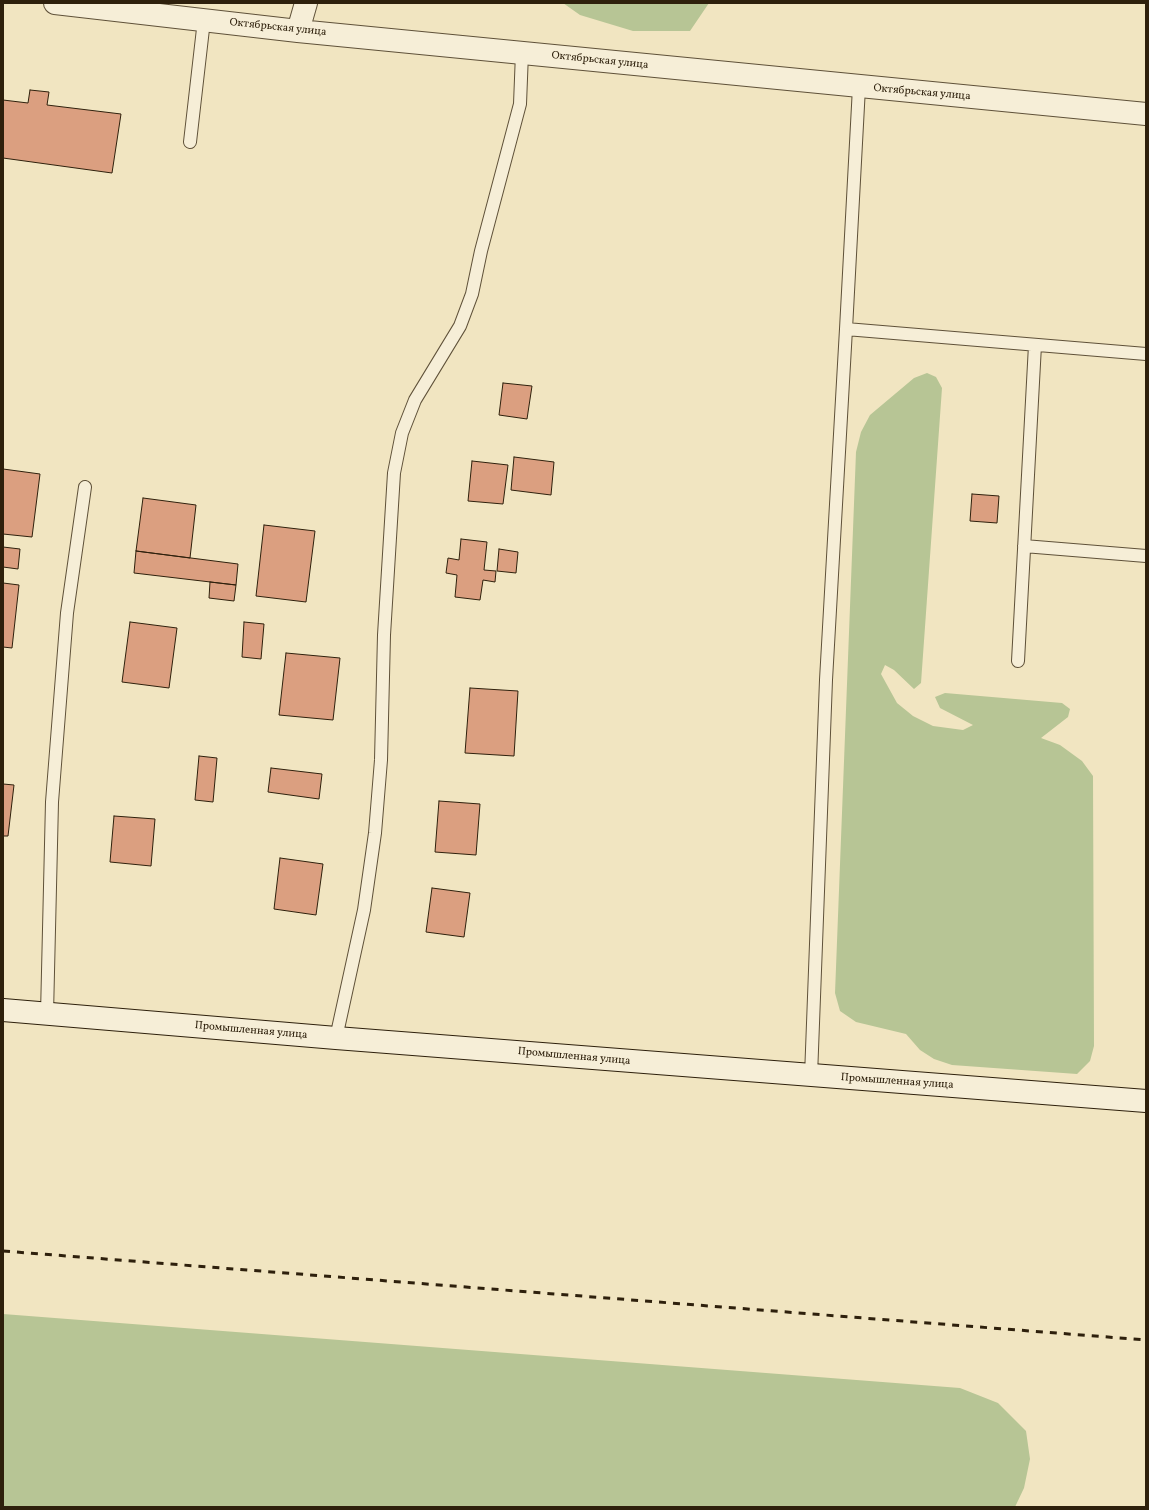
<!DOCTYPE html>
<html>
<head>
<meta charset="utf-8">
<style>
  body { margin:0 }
  #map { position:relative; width:1149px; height:1510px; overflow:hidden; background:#f1e5c1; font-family:Vollkorn,serif }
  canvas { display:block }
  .frame { position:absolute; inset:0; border:4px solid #2e200c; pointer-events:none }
</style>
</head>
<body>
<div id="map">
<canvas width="1149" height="1510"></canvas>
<div class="frame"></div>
</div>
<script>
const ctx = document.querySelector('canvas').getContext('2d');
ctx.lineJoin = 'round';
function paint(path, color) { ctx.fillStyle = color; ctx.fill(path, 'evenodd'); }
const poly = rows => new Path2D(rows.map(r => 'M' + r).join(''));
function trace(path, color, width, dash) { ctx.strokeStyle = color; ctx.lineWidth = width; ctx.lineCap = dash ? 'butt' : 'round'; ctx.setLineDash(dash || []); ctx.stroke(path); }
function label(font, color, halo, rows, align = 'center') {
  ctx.font = font + ' Vollkorn,serif'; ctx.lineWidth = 3; ctx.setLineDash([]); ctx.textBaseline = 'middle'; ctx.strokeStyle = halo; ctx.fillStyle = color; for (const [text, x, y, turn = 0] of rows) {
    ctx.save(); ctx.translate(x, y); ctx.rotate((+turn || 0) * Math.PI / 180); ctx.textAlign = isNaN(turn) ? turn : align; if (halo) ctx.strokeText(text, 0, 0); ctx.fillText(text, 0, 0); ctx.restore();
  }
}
const green = poly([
  [563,3,709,3,690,31,633,31,580,15],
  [927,373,936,377,942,388,921,683,914,689,894,670,885,665,881,674,897,703,913,716,933,726,963,730,973,725,940,708,935,697,945,693,1062,703,1070,709,1068,717,1041,738,1060,745,1082,761,1093,776,1094,1046,1090,1061,1077,1074,952,1065,934,1059,920,1050,906,1034,856,1022,840,1011,835,993,856,452,861,432,870,415,914,378],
  [3,1314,960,1388,998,1403,1026,1431,1030,1459,1024,1488,1015,1507,3,1507]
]);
const building = poly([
  [30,90,49,92,47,105,121,114,112,173,3,158,3,100,28,103,30,90],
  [503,383,532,386,527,419,499,415,503,383],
  [514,457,554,462,551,495,511,490,514,457],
  [472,461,508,465,503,504,468,501,472,461],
  [3,469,40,474,32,537,3,534,3,469],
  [972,494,999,496,997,523,970,521,972,494],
  [143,498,196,505,190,558,136,551,143,498],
  [264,525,315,531,306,602,256,596,264,525],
  [461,539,487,542,484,570,496,571,495,582,483,580,480,600,455,597,457,575,446,573,448,558,459,560,461,539],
  [3,547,20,549,18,569,3,567,3,547],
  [499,549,518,552,516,573,497,571,499,549],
  [136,551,238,564,236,585,134,573,136,551],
  [210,582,236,585,234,601,209,598,210,582],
  [3,583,19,585,12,648,3,647,3,583],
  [130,622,177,628,169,688,122,682,130,622],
  [244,622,264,624,261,659,242,657,244,622],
  [286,653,340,658,333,720,279,715,286,653],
  [470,688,518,691,514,756,465,753,470,688],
  [199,756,217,758,213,802,195,800,199,756],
  [271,768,322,774,319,799,268,792,271,768],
  [3,784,14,785,8,836,3,836,3,784],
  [439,801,480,804,476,855,435,852,439,801],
  [114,816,155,819,151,866,110,862,114,816],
  [280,858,323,864,316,915,274,909,280,858],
  [432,888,470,893,464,937,426,932,432,888]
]);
const lane = poly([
  [859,87,846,329,1146,354],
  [190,142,204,20],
  [1024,546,1146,556],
  [1018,661,1035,345],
  [47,1014,52,802,67,613,85,487],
  [336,1038,364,910,375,833,381,760,384,635,394,473,402,433,415,400,460,326,472,294,481,251,520,104,522,53],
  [811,1076,826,680,846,329]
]);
const street = poly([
  [55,3,298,31,1146,114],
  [298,31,306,3]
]);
const secondary = poly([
  [3,1010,336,1038,1146,1101]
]);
const rail = poly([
  [3,1251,1146,1340]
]);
const streetNames = [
  ["Октябрьская улица",278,28,6],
  ["Октябрьская улица",600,61,6],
  ["Октябрьская улица",922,93,5],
  ["Промышленная улица",251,1031,5],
  ["Промышленная улица",574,1057,5],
  ["Промышленная улица",897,1082,4]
];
paint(green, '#b7c595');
paint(building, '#db9f80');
trace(building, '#2e200c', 1);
trace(lane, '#5f5139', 14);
trace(street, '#5f5139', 24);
trace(secondary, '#2e200c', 24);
trace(lane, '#f6eed7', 12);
trace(street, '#f6eed7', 22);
trace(secondary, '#f6eed7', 22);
trace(rail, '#2e200c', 3, [7, 7]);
label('11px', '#2e200c', '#f6eed7', streetNames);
</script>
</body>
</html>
